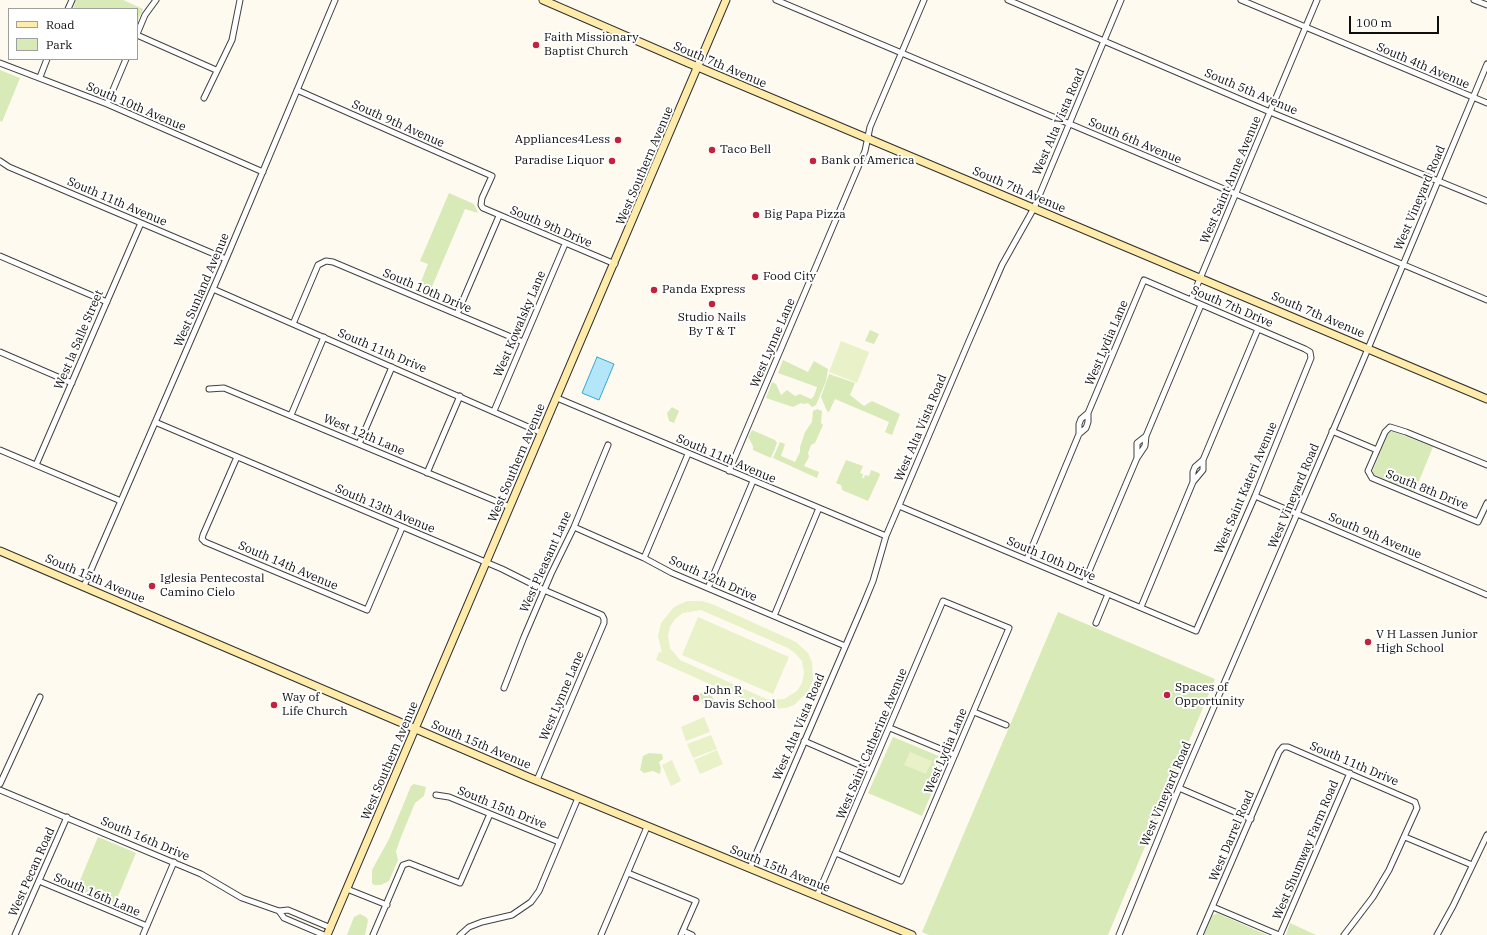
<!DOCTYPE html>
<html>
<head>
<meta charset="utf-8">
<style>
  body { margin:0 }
  #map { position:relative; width:1487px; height:935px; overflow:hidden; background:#fffaef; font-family:"IBM Plex Serif",serif }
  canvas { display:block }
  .legend { position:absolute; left:8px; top:8px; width:130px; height:52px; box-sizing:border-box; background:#fff; border:1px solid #9f9f9f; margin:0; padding:5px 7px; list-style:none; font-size:12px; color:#0e0e0e }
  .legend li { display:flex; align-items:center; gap:8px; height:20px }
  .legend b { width:20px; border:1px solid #9f9f9f }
  .scale { position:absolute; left:1349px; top:16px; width:90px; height:18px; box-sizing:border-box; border:2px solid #0e0e0e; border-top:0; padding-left:5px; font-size:12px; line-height:14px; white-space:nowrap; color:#0e0e0e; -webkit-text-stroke:3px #fff; paint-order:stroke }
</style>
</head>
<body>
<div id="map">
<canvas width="1487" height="935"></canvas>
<ul class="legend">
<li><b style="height:5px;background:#ffebaa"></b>Road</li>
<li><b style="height:11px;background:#d8eab7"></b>Park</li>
</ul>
<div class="scale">100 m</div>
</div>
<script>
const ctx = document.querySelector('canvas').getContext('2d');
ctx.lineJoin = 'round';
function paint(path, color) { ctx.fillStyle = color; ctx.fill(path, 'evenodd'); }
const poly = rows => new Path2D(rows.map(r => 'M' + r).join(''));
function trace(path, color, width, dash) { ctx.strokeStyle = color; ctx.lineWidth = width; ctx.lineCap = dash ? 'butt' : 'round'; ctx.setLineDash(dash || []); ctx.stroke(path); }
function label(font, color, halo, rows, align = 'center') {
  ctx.font = font + ' "IBM Plex Serif",serif'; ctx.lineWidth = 4; ctx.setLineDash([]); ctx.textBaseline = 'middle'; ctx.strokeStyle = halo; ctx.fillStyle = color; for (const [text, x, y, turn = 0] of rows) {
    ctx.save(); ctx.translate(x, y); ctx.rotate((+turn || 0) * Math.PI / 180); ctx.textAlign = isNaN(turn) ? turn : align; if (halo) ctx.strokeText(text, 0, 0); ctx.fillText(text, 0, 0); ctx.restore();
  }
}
const green = poly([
  [76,0,123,0,143,9,137,22,137,9,73,9],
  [0,70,20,78,2,122,0,121],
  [449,193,474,204,478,213,465,209,428,296,417,292,428,264,420,261],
  [870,330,879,334,874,344,865,341],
  [783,360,808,372,814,361,828,369,826,381,816,405,812,407,808,403,803,404,801,403,793,407,766,398,772,382,776,384,781,395,787,390,795,396,800,394,811,399,814,396,817,387,778,373],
  [829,374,855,383,850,395,864,406,872,401,900,414,892,435,885,432,889,422,835,399,829,412,827,411,821,397],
  [672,407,679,411,674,423,669,421,667,413],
  [817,409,822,411,821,423,823,425,815,443,811,445,808,453,809,457,804,466,819,472,817,478,773,458,780,442,785,444,781,456,795,462,800,452,800,447,805,432,812,422,813,411],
  [752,430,775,440,777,443,771,458,753,450,753,446,748,437],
  [1392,431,1433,447,1414,493,1373,474,1373,470,1388,434],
  [846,460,863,466,860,473,863,474,862,478,864,478,865,475,869,476,871,470,879,473,880,475,868,501,842,490,841,485,836,483],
  [1058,612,1215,679,1108,935,929,935,922,932],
  [709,689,715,703,705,708,699,694],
  [893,737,946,759,922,816,868,793],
  [649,753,662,754,663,759,659,762,661,768,660,774,653,771,644,773,640,770,643,756],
  [414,784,426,787,424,796,415,803,401,837,396,851,398,860,389,881,381,885,374,885,372,883,372,870,389,839,411,786],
  [98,837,136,853,114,906,76,890],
  [1217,913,1219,914,1267,935,1204,935,1212,916],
  [360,914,366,917,368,920,365,935,347,935,354,917],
  [1290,923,1316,935,1286,935]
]);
const pitch = poly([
  [841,341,869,352,857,383,829,372],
  [687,601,702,601,712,604,796,642,808,653,812,662,813,680,808,692,794,705,786,708,770,709,761,707,656,660,659,652,662,653,658,636,661,623,674,607],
  [701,610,788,648,795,653,802,661,804,673,802,683,797,691,784,699,771,700,764,698,680,660,670,648,668,636,670,627,675,619,683,613],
  [698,617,789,657,773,694,682,655],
  [704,717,710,732,686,741,681,727],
  [711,735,717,749,693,758,687,744],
  [717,750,723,764,700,774,694,760],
  [910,752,932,761,926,774,904,765],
  [672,760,681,781,671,786,662,765]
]);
const water = poly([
  [597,357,614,364,599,400,582,393,597,357]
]);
const street = poly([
  [776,0,1487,300],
  [1008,0,1270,112,1487,201],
  [1241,0,1487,103],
  [1474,0,1487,5],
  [68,9,72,0],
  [137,34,145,15,156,0],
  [137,35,216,70],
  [0,63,107,104,263,172],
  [40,77,47,59],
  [297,90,492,176,482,198,481,205,483,208,615,264],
  [204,98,232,40,240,0],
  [107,104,126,59],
  [0,161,9,167,226,259],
  [0,256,107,302],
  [213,289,542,433],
  [1191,300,1317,0],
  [457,314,499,216],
  [293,324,318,265,326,261,333,262,523,342],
  [0,352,72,383],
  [209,389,224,388,510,507],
  [557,398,886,536],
  [494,411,565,244],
  [291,415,324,337],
  [155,422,502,569,544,590,602,615,604,619,604,623,537,780],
  [1332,431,1377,450],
  [1079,434,1079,424,1081,419,1088,413],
  [359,444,392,367],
  [0,450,121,501],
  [237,457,203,535,202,539,205,542,367,610,402,528],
  [1137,458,1137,443,1146,436],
  [36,465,141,223],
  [1487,465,1406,432,1390,427,1385,432,1368,471,1372,478,1478,522,1487,503],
  [729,471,865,151,870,127,924,0],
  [427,473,460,396],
  [1193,482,1193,472,1195,467,1203,460],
  [1255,496,1487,595],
  [899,506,1196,631,1255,496,1311,358,1310,352,1305,349,1144,280,1088,413,1088,422,1086,428,1079,434,1027,559],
  [574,527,644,558,672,573,845,646],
  [644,558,688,454],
  [1084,583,1137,458,1145,446,1146,436,1201,305],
  [84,586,226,259,335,0],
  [708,588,753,481],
  [1141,607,1193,482,1203,470,1203,460,1258,329],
  [774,616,819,508],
  [1096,623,1108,594],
  [504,688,524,637,551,574,574,527,608,445],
  [974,712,1006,725],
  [890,728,955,755],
  [804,741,871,770],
  [0,784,40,697],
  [1179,788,1251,819],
  [0,790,201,874,242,898,279,911,288,910,331,928],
  [436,795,449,797,559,842],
  [1405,837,1472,865],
  [750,868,864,603,873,581,886,536,969,341,1002,265,1034,208,1121,0],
  [628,873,696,901,681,935],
  [39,881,147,926],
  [347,889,387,905],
  [817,896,943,601,1009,628,901,881,836,853],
  [1213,907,1279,935],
  [279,911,284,918,324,935],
  [683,931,692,935],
  [15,935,67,817],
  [143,935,174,862],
  [373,935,403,865,409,863,460,883,490,814],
  [460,935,469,927,482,922,512,915,531,902,539,891,578,798],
  [601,935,647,827],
  [1119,935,1179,788,1362,363,1487,64],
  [1200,935,1279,752,1283,747,1288,747,1415,802,1417,808,1389,870,1373,897,1344,935],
  [1280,935,1350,773],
  [1437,935,1453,906,1487,835]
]);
const secondary = poly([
  [543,0,686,62,1487,399],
  [0,551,528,777,912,935],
  [327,935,726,0]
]);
const markers = [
  [536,45,4,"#c2223e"],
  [618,140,4,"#c2223e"],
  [712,150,4,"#c2223e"],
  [612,161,4,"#c2223e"],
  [813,161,4,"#c2223e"],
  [756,215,4,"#c2223e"],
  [755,277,4,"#c2223e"],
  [654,290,4,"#c2223e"],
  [712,304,4,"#c2223e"],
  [152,586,4,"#c2223e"],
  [1368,642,4,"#c2223e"],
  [1167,695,4,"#c2223e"],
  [696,698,4,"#c2223e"],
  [274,705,4,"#c2223e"]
];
const poiNames = [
  ["Faith Missionary",544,38],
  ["Baptist Church",544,52],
  ["Appliances4Less",610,140,"right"],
  ["Taco Bell",720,150],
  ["Paradise Liquor",604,161,"right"],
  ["Bank of America",821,161],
  ["Big Papa Pizza",764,215],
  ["Food City",763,277],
  ["Panda Express",662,290],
  ["Studio Nails",712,318,"center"],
  ["By T & T",712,332,"center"],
  ["Iglesia Pentecostal",160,579],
  ["Camino Cielo",160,593],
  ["V H Lassen Junior",1376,635],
  ["High School",1376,649],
  ["Spaces of",1175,688],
  ["Opportunity",1175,702],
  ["John R",704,691],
  ["Davis School",704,705],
  ["Way of",282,698],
  ["Life Church",282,712]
];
const streetNames = [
  ["South 7th Avenue",720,65,23],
  ["South 4th Avenue",1423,66,23],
  ["South 5th Avenue",1251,92,23],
  ["South 10th Avenue",136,107,23],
  ["West Alta Vista Road",1059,122,-67],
  ["South 9th Avenue",398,124,24],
  ["South 6th Avenue",1135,141,23],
  ["West Southern Avenue",645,166,-67],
  ["West Saint Anne Avenue",1231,180,-67],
  ["South 7th Avenue",1019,190,23],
  ["West Vineyard Road",1420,198,-67],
  ["South 11th Avenue",117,202,23],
  ["South 9th Drive",551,227,23],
  ["West Sunland Avenue",202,290,-67],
  ["South 10th Drive",427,291,23],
  ["South 7th Drive",1232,307,23],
  ["South 7th Avenue",1318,315,23],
  ["West Kowalsky Lane",520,324,-67],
  ["West la Salle Street",79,340,-67],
  ["West Lynne Lane",773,343,-67],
  ["West Lydia Lane",1107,343,-67],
  ["South 11th Drive",382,351,23],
  ["West Alta Vista Road",921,428,-67],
  ["West 12th Lane",364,435,23],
  ["South 11th Avenue",726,459,23],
  ["West Southern Avenue",517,463,-67],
  ["West Saint Kateri Avenue",1246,488,-67],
  ["South 8th Drive",1427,490,22],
  ["West Vineyard Road",1294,496,-67],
  ["South 13th Avenue",385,509,23],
  ["South 9th Avenue",1375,536,23],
  ["South 10th Drive",1051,559,23],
  ["West Pleasant Lane",546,562,-66],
  ["South 14th Avenue",288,566,23],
  ["South 15th Avenue",95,579,23],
  ["South 12th Drive",713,579,24],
  ["West Lynne Lane",562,696,-67],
  ["West Alta Vista Road",799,727,-67],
  ["West Saint Catherine Avenue",872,744,-67],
  ["South 15th Avenue",481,745,23],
  ["West Lydia Lane",946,751,-67],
  ["West Southern Avenue",390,761,-67],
  ["South 11th Drive",1354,764,23],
  ["West Vineyard Road",1166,794,-67],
  ["South 15th Drive",502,808,22],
  ["West Darrel Road",1232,836,-67],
  ["South 16th Drive",145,839,23],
  ["West Shumway Farm Road",1306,850,-67],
  ["South 15th Avenue",780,869,22],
  ["West Pecan Road",32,872,-66],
  ["South 16th Lane",97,895,23]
];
paint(green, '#d8eab7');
paint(pitch, '#e9f1c9');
paint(water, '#b2e6f8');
trace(water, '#38a7d0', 1);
trace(street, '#414141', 7);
trace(secondary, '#303030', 9);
trace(street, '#fff', 5);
trace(secondary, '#ffebaa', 7);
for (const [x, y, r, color] of markers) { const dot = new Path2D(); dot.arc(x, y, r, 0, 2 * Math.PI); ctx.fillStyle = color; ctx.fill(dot); trace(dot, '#fff', 1.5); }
label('12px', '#0e0e0e', '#fff', poiNames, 'left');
label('12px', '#0e0e0e', '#fff', streetNames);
</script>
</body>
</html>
